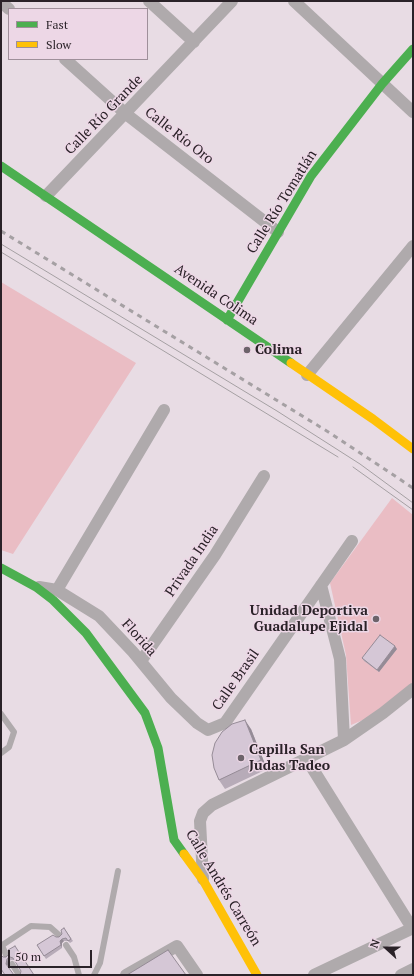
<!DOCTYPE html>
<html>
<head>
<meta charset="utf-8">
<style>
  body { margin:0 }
  #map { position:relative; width:414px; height:976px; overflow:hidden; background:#e8dce4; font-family:"PT Serif",serif }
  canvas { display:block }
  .frame { position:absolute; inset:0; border:2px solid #2a2228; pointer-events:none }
  .legend { position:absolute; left:8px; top:8px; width:140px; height:52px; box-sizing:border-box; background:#edd7e6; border:1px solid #9f8f9a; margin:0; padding:5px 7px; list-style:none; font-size:12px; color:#2a2228 }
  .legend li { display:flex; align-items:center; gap:8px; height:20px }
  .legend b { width:20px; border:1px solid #9f8f9a }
  .north { position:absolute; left:366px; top:928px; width:40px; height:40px; -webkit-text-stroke:3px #edd7e6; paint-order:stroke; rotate:291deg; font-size:11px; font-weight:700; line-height:16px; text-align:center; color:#2a2228 }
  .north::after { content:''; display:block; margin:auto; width:14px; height:18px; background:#2a2228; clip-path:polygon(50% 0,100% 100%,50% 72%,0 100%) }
  .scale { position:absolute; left:8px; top:950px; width:84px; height:18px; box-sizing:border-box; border:2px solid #2a2228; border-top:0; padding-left:5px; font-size:12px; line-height:14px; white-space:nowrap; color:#2a2228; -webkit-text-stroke:3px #edd7e6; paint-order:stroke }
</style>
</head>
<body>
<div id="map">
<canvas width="414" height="976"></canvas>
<div class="frame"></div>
<ul class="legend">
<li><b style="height:5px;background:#4caf50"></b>Fast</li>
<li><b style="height:5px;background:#ffc107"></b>Slow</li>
</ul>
<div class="north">N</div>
<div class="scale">50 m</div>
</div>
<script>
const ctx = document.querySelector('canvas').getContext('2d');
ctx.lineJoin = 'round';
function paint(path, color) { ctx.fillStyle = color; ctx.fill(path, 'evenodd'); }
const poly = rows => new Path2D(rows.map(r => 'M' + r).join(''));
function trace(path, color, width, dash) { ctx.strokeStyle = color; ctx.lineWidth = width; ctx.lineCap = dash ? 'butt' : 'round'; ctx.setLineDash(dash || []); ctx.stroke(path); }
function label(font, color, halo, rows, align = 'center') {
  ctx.font = font + ' "PT Serif",serif'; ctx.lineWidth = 3; ctx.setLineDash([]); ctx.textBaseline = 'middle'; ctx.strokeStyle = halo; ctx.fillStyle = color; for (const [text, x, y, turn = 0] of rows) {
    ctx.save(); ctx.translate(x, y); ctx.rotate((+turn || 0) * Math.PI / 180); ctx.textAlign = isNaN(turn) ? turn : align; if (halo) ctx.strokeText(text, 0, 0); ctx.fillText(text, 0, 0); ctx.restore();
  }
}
const green = poly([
  [1,282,136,363,13,554,1,550],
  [392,498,413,515,413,683,377,714,351,725,346,655,330,583]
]);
const lane = poly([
  [1,714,14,732,9,747,1,753],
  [2,945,6,955],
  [66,945,74,957,79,975],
  [1,946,31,926,50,927,59,935],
  [12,964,19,975],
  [94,975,100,963,118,871]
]);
const street = poly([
  [149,1,194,42],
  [294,1,413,112],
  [1,2,9,9],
  [65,59,126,114,278,232],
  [46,196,232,1],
  [307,375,413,246],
  [321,585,340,659,344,740],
  [39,587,57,590,99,616,133,652,171,698,197,723,208,730,225,723,352,541],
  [57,590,164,410],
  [141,661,215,555,264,476],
  [306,758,412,928],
  [203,879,200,821,203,813,212,805,344,740,383,713,413,689],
  [126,975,177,946,197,975],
  [314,975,413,928],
  [401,975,413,969]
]);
const fast = poly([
  [1,166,291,363],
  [227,320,311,176,382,84,413,49],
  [1,568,36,587,53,600,86,633,145,713,158,748,174,840,184,854]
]);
const slow = poly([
  [291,363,373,419,413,449],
  [184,854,203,880,257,975]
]);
const tram = poly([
  [1,244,277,411,360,464,413,503],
  [1,252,338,457],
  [353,467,413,510]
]);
const rail = poly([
  [1,231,330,433,413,488]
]);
const wall = poly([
  [397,649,379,672,364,661,362,658],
  [251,729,267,769,225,789,219,780],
  [64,928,73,941,70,943,68,941,64,941,62,943,62,948,46,959,37,945,56,937,59,937,62,934],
  [8,950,21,971,14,960,11,960,8,962,5,975,3,957,6,957,9,954]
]);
const shadedWall = poly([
  [395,646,397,649,379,672,377,670],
  [245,720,251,729,267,769,261,760],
  [62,939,64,941,62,943,62,948,61,945,60,941],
  [7,959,8,962,8,966,6,964]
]);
const building = poly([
  [380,635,395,646,377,670,362,658,380,635],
  [245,720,261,760,219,780,214,768,212,755,215,743,222,732,232,724,245,720],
  [64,928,71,939,68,941,66,938,62,939,60,941,61,945,44,956,37,945,53,935,56,937,59,937,62,934,61,930,64,928],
  [15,946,34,975,20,975,21,971,13,958,10,957,7,959,6,964,14,975,5,975,1,969,1,955,3,957,6,957,9,954,8,950,15,946],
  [168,950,186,975,127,975,168,950]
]);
const markers = [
  [247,350,4,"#6c636a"],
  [376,619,4,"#6c636a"],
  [241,758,4,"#6c636a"]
];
const streetNames = [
  ["Calle Río Grande",104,115,-46],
  ["Calle Río Oro",179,136,38],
  ["Calle Río Tomatlán",282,202,-58],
  ["Avenida Colima",216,295,34],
  ["Privada India",192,561,-56],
  ["Florida",139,638,48],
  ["Calle Brasil",236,680,-55],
  ["Calle Andrés Carreón",223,888,59]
];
const poiNames = [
  ["Colima",255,350],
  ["Unidad Deportiva",368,611,"right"],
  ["Guadalupe Ejidal",368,627,"right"],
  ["Capilla San",249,750],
  ["Judas Tadeo",249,766]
];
paint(green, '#eabdc4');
trace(lane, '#afaaac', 6);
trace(street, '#afaaac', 12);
trace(fast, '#4caf50', 9);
trace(slow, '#ffc107', 9);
trace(tram, '#a5a0a3', 1);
trace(rail, '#a5a0a3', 3, [5, 5]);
paint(wall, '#b7abb8');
paint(shadedWall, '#958b96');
paint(building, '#d5c7d6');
trace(building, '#958b96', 1);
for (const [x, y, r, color] of markers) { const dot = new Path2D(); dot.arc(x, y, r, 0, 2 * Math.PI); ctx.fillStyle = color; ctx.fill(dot); trace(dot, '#edd7e6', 1.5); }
label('14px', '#2a2228', '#edd7e6', streetNames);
label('bold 14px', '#2a2228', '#edd7e6', poiNames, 'left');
</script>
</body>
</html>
